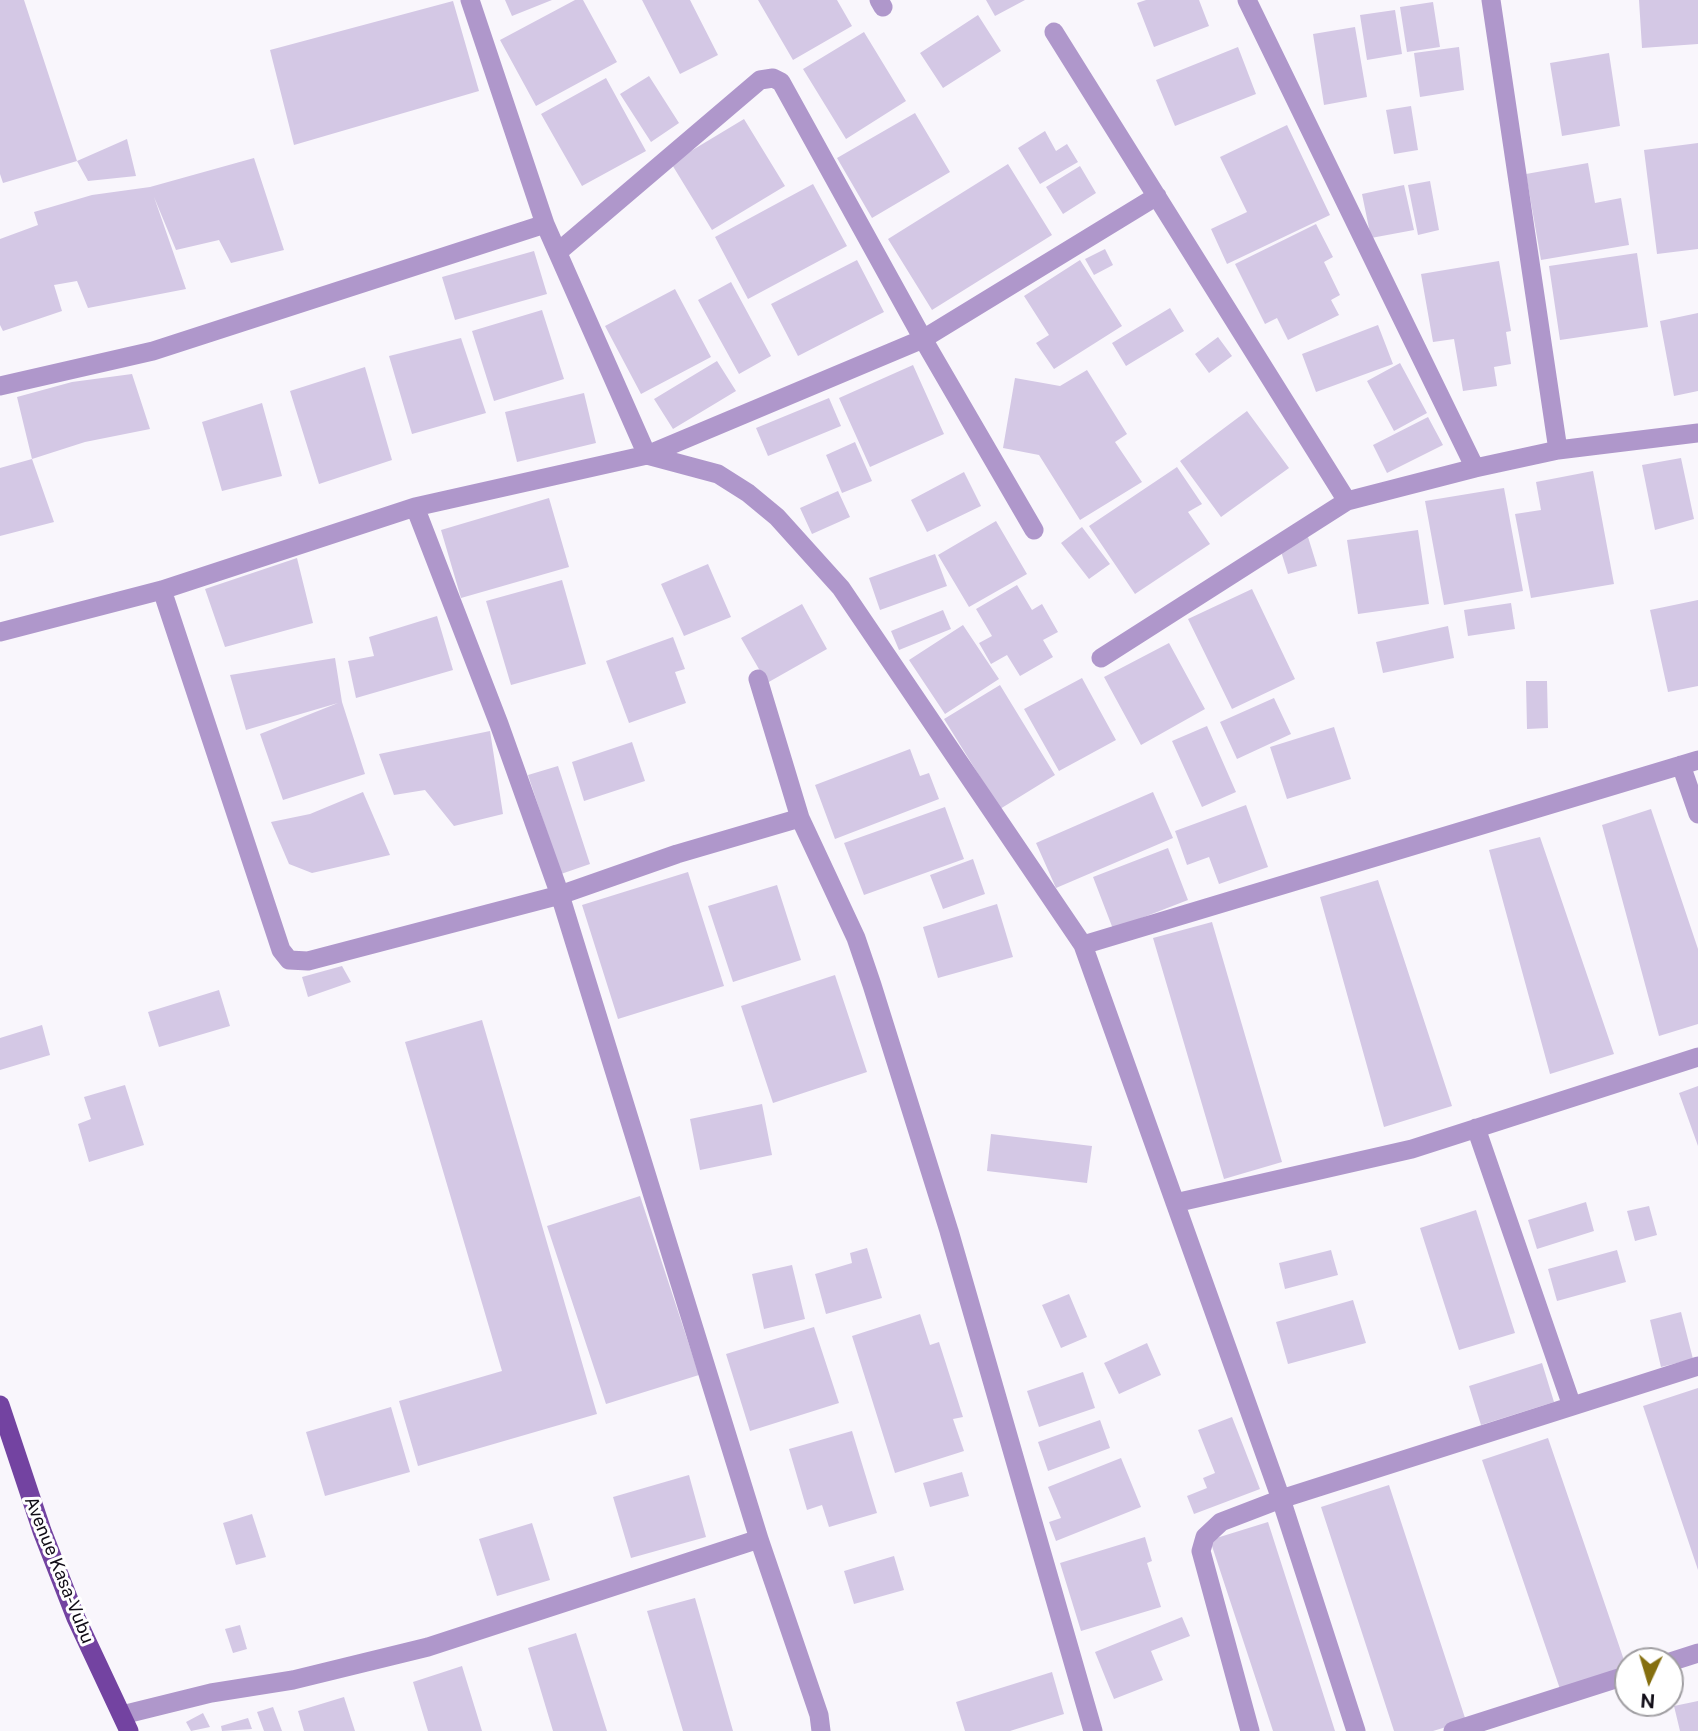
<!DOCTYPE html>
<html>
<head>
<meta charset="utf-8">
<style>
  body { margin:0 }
  #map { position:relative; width:1698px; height:1731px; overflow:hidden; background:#f9f6fc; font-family:"Public Sans",sans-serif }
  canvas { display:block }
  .north { position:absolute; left:1614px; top:1647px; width:70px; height:70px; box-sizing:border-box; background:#fff; border:2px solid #a09ea2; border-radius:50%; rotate:184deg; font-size:19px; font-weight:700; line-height:28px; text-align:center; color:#110d17 }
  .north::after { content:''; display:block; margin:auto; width:24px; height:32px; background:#856f0f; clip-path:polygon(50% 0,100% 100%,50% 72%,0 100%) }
</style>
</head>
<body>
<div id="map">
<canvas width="1698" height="1731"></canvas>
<div class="north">N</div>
</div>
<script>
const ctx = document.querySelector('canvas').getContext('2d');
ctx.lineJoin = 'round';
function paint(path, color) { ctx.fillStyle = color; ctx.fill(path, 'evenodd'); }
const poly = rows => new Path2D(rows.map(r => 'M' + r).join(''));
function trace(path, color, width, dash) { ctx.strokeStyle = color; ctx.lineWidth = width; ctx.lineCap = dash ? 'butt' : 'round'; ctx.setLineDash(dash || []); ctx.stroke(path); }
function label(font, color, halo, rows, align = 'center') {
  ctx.font = font + ' "Public Sans",sans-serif'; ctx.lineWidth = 6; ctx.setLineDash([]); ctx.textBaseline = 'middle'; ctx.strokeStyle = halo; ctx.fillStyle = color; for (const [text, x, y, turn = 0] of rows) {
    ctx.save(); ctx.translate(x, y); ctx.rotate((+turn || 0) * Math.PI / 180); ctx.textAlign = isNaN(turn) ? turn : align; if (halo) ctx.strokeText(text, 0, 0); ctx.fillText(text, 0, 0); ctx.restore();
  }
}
const building = poly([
  [0,0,24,0,77,161,3,183,0,174],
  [505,0,552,0,512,16],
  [575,0,583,0,617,62,536,106,500,40],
  [642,0,690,0,718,55,680,74],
  [758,0,837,0,852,26,793,60],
  [986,0,1025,0,995,16],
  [1146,0,1199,0,1209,26,1154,47,1137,3],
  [1639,0,1698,0,1698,44,1642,48],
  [453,1,479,91,294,145,270,50],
  [1433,2,1440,47,1407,52,1400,7],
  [1395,10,1402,54,1367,60,1360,15],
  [978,15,1001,51,943,88,920,53],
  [1355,27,1367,97,1324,105,1313,34],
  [864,32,906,101,846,139,803,69],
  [1238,47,1256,94,1175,126,1156,80],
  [1459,47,1464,90,1420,97,1414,53],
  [1609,53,1620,126,1562,136,1550,63],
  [649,76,679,123,651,142,620,94],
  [606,78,646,151,582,186,541,114],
  [1411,106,1418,150,1394,154,1386,110],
  [915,113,950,172,872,218,837,158],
  [744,119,785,186,712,230,671,163],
  [1287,125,1330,215,1227,264,1211,229,1247,212,1220,157],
  [1045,131,1056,151,1067,144,1078,162,1040,184,1018,148],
  [127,139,136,176,88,181,77,161],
  [1698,143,1698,249,1657,254,1644,150],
  [254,158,284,250,231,263,219,240,176,250,154,197,186,289,88,308,77,281,54,285,62,311,3,331,0,325,0,239,38,225,34,212,92,195,150,187],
  [1588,163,1595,203,1621,198,1629,245,1541,260,1526,174],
  [1008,164,1052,235,932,310,888,239],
  [1080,166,1096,193,1063,214,1046,187],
  [1430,181,1439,230,1418,235,1408,185],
  [813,184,847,246,748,299,715,237],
  [1404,185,1414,230,1371,238,1362,194],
  [1316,224,1333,257,1324,262,1340,295,1331,300,1339,315,1288,340,1277,318,1265,324,1235,264],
  [1105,249,1113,265,1094,275,1085,259],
  [534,251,547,294,455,320,442,277],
  [1637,253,1648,327,1560,340,1549,266],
  [857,260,884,312,798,356,771,304],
  [1080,260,1122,326,1054,369,1036,343,1049,335,1024,296],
  [1499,261,1511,331,1506,332,1511,364,1494,367,1497,386,1463,391,1454,339,1433,342,1421,274],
  [731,282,771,356,739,374,698,300],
  [675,289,711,357,641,394,605,326],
  [1170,308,1184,331,1126,366,1112,343],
  [542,310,564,379,494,401,472,331],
  [1698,313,1698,391,1674,396,1660,321],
  [1378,325,1393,364,1316,392,1302,354],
  [1218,337,1232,356,1209,373,1195,354],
  [461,338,486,413,412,434,389,356],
  [717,361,736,391,673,429,654,399],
  [1400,363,1427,413,1394,431,1367,381],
  [913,365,944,434,870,467,839,398],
  [365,367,392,460,319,484,290,391],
  [1087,370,1127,434,1115,442,1142,482,1080,520,1039,455,1003,448,1015,378,1060,386],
  [132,374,150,429,85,442,32,459,17,397,72,382],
  [584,393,596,443,517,462,505,412],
  [829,398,841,426,768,456,756,428],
  [262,403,282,476,222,491,202,422],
  [1247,411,1289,468,1221,517,1180,461],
  [1428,417,1443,445,1387,473,1373,445],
  [855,442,872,481,842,493,826,455],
  [1681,458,1694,519,1655,530,1642,465],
  [32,459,54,522,0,536,0,468],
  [1177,467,1202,504,1188,512,1210,544,1135,594,1089,526],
  [1593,471,1614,584,1531,598,1515,514,1541,510,1536,482],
  [964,472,981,506,927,532,911,500],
  [1504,488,1523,591,1444,605,1425,501],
  [838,491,850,517,812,534,800,508],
  [549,498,569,567,461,598,441,530],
  [996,521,1027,574,969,607,938,555],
  [1082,527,1110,564,1089,579,1061,543],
  [1418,530,1429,604,1358,614,1347,540],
  [1308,537,1317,566,1288,574,1279,545],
  [935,554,947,586,880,610,869,578],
  [297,558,313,623,225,647,205,589],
  [708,564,731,617,684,636,661,584],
  [562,580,586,664,511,685,486,601],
  [1017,585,1032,610,1042,604,1058,632,1043,640,1053,657,1020,676,1007,655,991,664,979,643,992,636,976,609],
  [1252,589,1295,679,1232,709,1188,619],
  [1698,600,1698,686,1668,692,1650,610],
  [1511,603,1515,629,1468,636,1464,610],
  [802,604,827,649,767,683,741,638],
  [943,610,951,629,899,650,891,631],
  [437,616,453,670,356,698,348,661,374,656,369,637],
  [963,625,999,679,945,714,909,660],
  [1448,626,1454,658,1383,673,1376,642],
  [673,637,685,669,675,672,686,703,629,723,606,661],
  [1169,643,1205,709,1141,745,1104,677],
  [335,658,342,702,365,774,283,800,260,734,338,703,246,730,230,675],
  [1082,678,1116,740,1059,771,1024,709],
  [1526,681,1547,681,1548,728,1527,729],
  [1000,685,1055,775,1000,809,944,719],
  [1274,698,1291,734,1237,759,1220,722],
  [1207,726,1236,792,1202,807,1172,741],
  [1334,727,1351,779,1287,799,1270,747],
  [490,731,503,814,454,826,425,790,394,795,379,754],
  [632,742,645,781,584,801,572,762],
  [910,749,920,776,929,773,939,799,835,839,815,785],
  [558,766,590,864,561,874,528,775],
  [363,792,390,855,312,873,289,864,271,822,310,814],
  [1153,792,1173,838,1056,888,1036,843],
  [1246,805,1268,867,1219,884,1209,857,1187,865,1175,831],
  [945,807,964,859,864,895,844,843],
  [1651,809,1698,949,1698,1024,1659,1036,1602,825],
  [1540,837,1614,1054,1550,1074,1489,850],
  [1168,848,1188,900,1113,929,1093,877],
  [973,859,985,894,943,909,930,875],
  [688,872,724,986,618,1019,582,905],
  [1378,880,1452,1106,1384,1127,1320,897],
  [777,885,801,960,733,982,708,906],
  [997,904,1013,957,938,978,923,927],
  [1212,922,1282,1162,1224,1179,1153,938],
  [342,966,351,982,308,997,302,977],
  [835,975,867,1072,773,1103,741,1006],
  [219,990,230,1026,159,1047,148,1012],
  [482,1020,597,1414,418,1466,399,1401,502,1371,405,1042],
  [42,1025,50,1055,0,1070,0,1038],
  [125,1085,144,1145,89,1162,78,1124,91,1119,84,1097],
  [1698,1086,1698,1146,1679,1093],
  [762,1104,772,1155,700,1170,690,1119],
  [991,1134,1092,1146,1087,1183,987,1171],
  [640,1196,699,1375,606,1404,547,1226],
  [1586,1202,1594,1231,1537,1249,1528,1220],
  [1649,1206,1657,1235,1635,1241,1627,1211],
  [1476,1210,1515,1333,1459,1350,1420,1228],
  [867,1248,882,1298,826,1314,815,1274,852,1263,850,1253],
  [1331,1250,1338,1275,1285,1289,1279,1263],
  [1617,1250,1626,1282,1557,1301,1548,1269],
  [792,1265,805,1319,764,1329,752,1274],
  [1069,1294,1087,1337,1061,1348,1042,1305],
  [1353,1300,1366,1343,1288,1364,1276,1322],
  [1681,1312,1693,1359,1661,1367,1650,1320],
  [920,1314,930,1345,939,1342,963,1417,953,1419,964,1451,895,1473,852,1336],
  [814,1327,839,1403,750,1431,726,1354],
  [1147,1343,1161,1375,1119,1394,1104,1363],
  [1542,1363,1554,1402,1481,1425,1469,1386],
  [1083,1372,1095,1408,1039,1427,1027,1391],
  [1698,1388,1698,1570,1643,1406],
  [391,1407,410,1472,325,1496,306,1432],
  [1232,1417,1260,1489,1194,1514,1187,1496,1207,1488,1203,1478,1215,1473,1198,1430],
  [1100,1420,1110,1448,1048,1471,1038,1442],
  [852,1431,877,1513,829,1527,822,1505,807,1510,789,1449],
  [1548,1438,1626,1666,1560,1689,1482,1460],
  [1121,1458,1141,1507,1056,1541,1049,1522,1061,1518,1048,1487],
  [962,1472,969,1496,930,1507,923,1483],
  [689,1475,706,1537,631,1558,613,1497],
  [1389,1485,1466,1721,1433,1731,1394,1731,1321,1507],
  [252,1514,266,1557,236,1565,223,1523],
  [1268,1522,1335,1731,1273,1731,1210,1540],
  [532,1523,550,1580,497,1596,479,1539],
  [1145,1537,1152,1561,1147,1563,1161,1607,1081,1631,1060,1563],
  [894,1556,904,1590,854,1604,844,1571],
  [695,1598,733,1731,683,1731,647,1611],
  [1182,1617,1190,1636,1151,1651,1163,1680,1114,1699,1095,1652],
  [240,1625,247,1649,233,1653,225,1629],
  [576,1633,607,1731,553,1731,528,1648],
  [462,1666,482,1731,428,1731,413,1682],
  [1052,1672,1064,1714,1010,1731,965,1731,956,1702],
  [344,1697,355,1731,304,1731,298,1711],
  [1698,1701,1698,1731,1680,1731,1674,1706],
  [273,1707,282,1731,264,1731,257,1712],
  [203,1713,210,1727,191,1731,186,1722],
  [248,1718,252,1729,222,1731,221,1726]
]);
const minor = poly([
  [470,0,545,224,647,455,718,474,748,493,777,517,841,588,1083,945],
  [879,0,883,7],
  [1247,0,1475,468],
  [1491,0,1558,450],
  [1054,32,1347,501],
  [558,252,760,80,773,78,781,82,923,339,1034,530],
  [0,386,153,351,545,224],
  [415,507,499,724,560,895,759,1539,819,1715,821,1731],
  [162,590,281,950,289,960,308,961,560,895,677,854,800,818],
  [0,632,162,590,415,507,647,455,923,339,1157,196],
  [1101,658,1347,501,1475,468,1558,450,1698,433],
  [758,679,800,818,856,938,872,985,949,1231,1093,1731],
  [1681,765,1698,814],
  [1476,1128,1572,1406],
  [1175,1203,1412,1149,1698,1057],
  [1670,1662,1698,1653],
  [122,1715,211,1693,293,1680,428,1647,759,1539],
  [1250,1731,1201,1551,1205,1537,1221,1522,1281,1499,1083,945,1698,760],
  [1356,1731,1281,1499,1698,1366],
  [1453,1731,1628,1675]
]);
const primary = poly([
  [0,1405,42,1531,76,1618,129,1731]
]);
const streetNames = [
  ["Avenue Kasa-Vubu",59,1570,68]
];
paint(building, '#d4c8e5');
trace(minor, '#af97cb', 19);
trace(primary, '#7343a1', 19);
label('18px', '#110d17', '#fff', streetNames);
</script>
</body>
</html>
